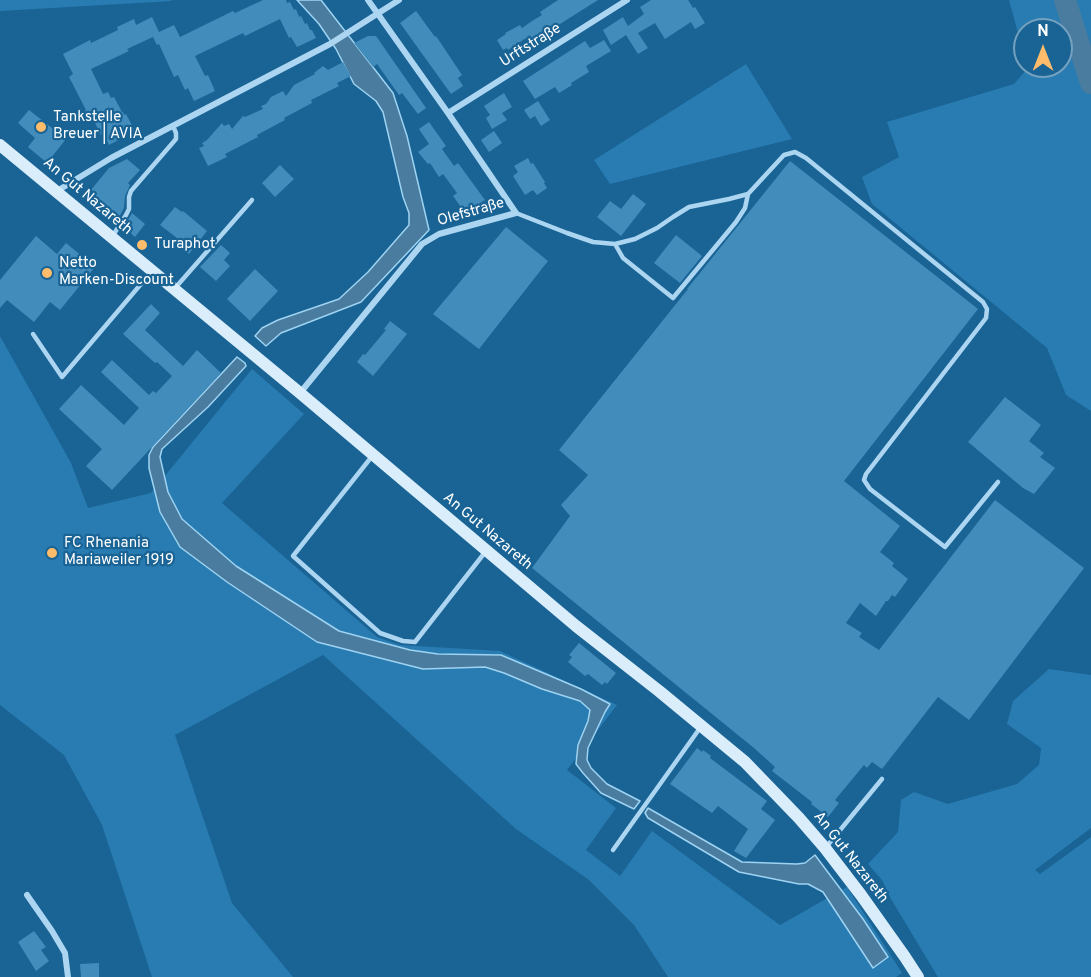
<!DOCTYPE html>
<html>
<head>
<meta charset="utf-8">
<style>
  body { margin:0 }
  #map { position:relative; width:1091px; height:977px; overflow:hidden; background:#196395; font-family:Overpass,sans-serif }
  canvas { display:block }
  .north { position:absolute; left:1013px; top:18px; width:60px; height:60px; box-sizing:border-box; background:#196395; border:2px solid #75a1bf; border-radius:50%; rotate:0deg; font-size:16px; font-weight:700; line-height:24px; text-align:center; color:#fff }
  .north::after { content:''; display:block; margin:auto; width:21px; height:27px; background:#ffbc6a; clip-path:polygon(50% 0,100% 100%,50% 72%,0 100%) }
</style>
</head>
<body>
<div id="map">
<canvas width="1091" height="977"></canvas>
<div class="north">N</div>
</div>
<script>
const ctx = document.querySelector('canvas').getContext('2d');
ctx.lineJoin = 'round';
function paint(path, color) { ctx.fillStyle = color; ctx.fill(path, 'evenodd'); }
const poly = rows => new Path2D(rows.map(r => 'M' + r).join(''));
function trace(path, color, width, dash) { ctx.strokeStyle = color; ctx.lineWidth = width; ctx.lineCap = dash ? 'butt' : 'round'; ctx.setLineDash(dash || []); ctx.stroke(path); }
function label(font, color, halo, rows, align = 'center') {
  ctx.font = font + ' Overpass,sans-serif'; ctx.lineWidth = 4.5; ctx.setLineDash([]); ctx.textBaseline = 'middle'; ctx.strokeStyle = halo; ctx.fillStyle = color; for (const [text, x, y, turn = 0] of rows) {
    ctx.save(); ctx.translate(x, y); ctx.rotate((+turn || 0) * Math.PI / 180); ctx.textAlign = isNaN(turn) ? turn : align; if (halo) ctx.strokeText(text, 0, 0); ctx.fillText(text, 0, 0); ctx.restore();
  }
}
const green = poly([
  [0,0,171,0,172,1,0,11],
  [1009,0,1091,0,1091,411,1066,395,1047,348,872,204,862,177,899,157,887,122,1014,84,1028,68,1028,66,1061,66,1061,30,1025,30,1025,59],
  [746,64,792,139,610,184,594,160],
  [0,336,71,463,88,508,151,493,252,369,304,414,222,503,377,637,400,645,500,651,617,705,567,770,616,808,586,850,620,876,652,831,780,925,847,887,902,973,896,977,668,977,634,925,589,880,516,829,323,655,175,735,232,903,293,977,152,977,102,825,64,755,0,705],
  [1049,669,1091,675,1091,828,1035,870,1040,874,1091,837,1091,977,938,977,891,899,882,880,868,864,898,832,901,800,914,792,948,804,1017,784,1039,765,1041,748,1007,724,1013,701]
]);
const water = poly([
  [297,0,321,0,393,93,407,136,429,230,361,302,281,333,266,346,255,336,262,328,278,320,339,299,368,272,409,225,409,213,403,197,383,112,376,101,354,84,336,49,319,24,297,0],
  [237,357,245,363,246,366,208,407,162,449,160,457,168,492,182,519,236,566,339,631,410,650,438,654,501,655,581,689,610,704,605,712,588,748,587,760,591,768,607,784,640,801,634,809,601,793,583,773,576,764,578,745,588,721,590,710,580,701,542,689,504,673,485,667,423,669,317,642,227,582,180,547,160,512,149,468,149,455,153,447,237,357],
  [648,808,742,862,797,864,805,863,815,855,863,919,888,957,873,968,823,892,808,884,799,884,739,872,648,818,645,813,648,808]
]);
const river = poly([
  [1065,0,1091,83]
]);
const building = poly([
  [263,0,286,0,287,3,290,2,294,10,296,9,299,17,301,16,305,24,307,23,310,30,312,30,316,38,297,47,291,37,289,38,280,19,245,36,243,33,195,56,205,76,208,75,215,91,194,101,188,88,185,90,178,75,174,77,159,44,157,45,153,37,127,49,129,51,91,69,103,94,108,92,111,98,114,97,122,112,123,112,124,115,126,114,135,131,109,145,103,134,101,135,93,119,87,122,82,112,86,110,69,77,73,74,63,54,90,40,91,43,118,30,117,27,134,19,136,25,152,17,159,32,174,25,180,37,233,11,235,13],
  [558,0,598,0,530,43,526,38,508,50,507,48,503,50,497,40,506,34,505,33,520,25,522,28,532,21,542,15,540,12],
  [651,0,688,0,693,8,695,7,705,23,695,29,691,22,665,39,655,23,638,33,648,48,638,54,626,35,611,45,603,30,623,17,628,26,644,14,640,7],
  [416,11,435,37,436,36,462,75,458,78,463,86,451,94,400,23],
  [368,36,376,36,426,108,418,114,402,93,399,95,377,64,373,67,354,43],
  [604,40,611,51,586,66,589,72,571,83,572,85,559,93,555,87,535,99,523,81,585,41,590,48],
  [343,62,351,76,337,83,339,86,311,100,312,103,284,118,285,120,257,135,258,137,225,154,227,157,208,166,199,148,204,146,202,143,207,140,222,123,224,126,229,124,232,129,243,116,245,117,263,109,261,106,266,104,271,97,283,91,286,96,294,85,315,74,314,73,323,66,328,70],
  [504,93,512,107,502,113,507,120,492,129,486,118,490,115,484,106],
  [538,101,550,120,541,126,535,116,530,119,524,110],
  [29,110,66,139,47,163,28,147,35,138,18,123],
  [429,122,446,146,442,149,454,166,458,163,485,200,465,213,453,196,457,193,443,174,439,177,430,163,428,164,418,152,429,144,419,129],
  [494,131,502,143,489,152,481,140],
  [528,158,531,164,533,163,545,182,544,183,547,188,537,195,533,190,525,195,513,176,518,172,514,166],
  [127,159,140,170,128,183,130,185,125,196,124,208,117,221,86,196,109,168],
  [790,161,978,309,844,481,900,526,880,552,894,563,892,566,908,579,895,597,892,595,888,601,886,601,876,616,860,603,846,623,862,633,859,637,879,650,995,500,1084,568,969,720,938,697,882,769,872,762,867,768,864,765,835,800,839,803,828,817,811,804,812,802,772,771,775,767,754,748,532,568,570,516,561,505,588,475,559,450,688,289,687,289],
  [280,165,294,179,275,197,262,183],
  [633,194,646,204,621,236,597,217,610,201,621,209],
  [175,207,182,212,183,211,207,231,189,254,174,242,177,238,160,225],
  [132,213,145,224,135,237,124,227],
  [506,227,548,261,479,349,433,314],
  [676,235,702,256,680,283,654,263],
  [36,236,57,254,66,243,95,267,60,310,50,302,34,322,7,300,0,308,0,280],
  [221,245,230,253,224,260,230,266,216,281,200,267],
  [255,269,278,291,250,321,227,299],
  [151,304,160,313,145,330,183,366,197,350,221,373,112,490,86,466,102,449,59,409,81,385,124,425,139,408,101,372,112,360,149,395,153,391,156,393,172,376,157,362,155,363,123,334],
  [390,321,407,334,373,376,357,362,363,354,365,355,386,330,384,329],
  [1005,397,1041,425,1029,441,1044,453,1040,457,1055,468,1034,494,1023,488,968,442],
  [579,643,616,673,607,684,605,682,602,685,588,674,585,676,568,662,572,657,569,655],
  [697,748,702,752,703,750,711,756,710,758,767,801,761,809,775,820,746,858,734,851,748,829,718,806,712,813,670,784],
  [34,931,46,947,41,950,49,961,36,971,18,942],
  [99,963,99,977,81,977,80,964]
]);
const lane = poly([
  [516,213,567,233,593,242,615,244,635,239,657,228,673,217,689,207,729,199,748,194,784,155,795,152,806,158,983,302,987,309,986,318,866,474,864,480,870,489,945,547,998,482],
  [112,237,126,215,129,209,129,197,131,191,176,139,176,133,173,126],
  [615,244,623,258,673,298,736,222,745,208,748,194],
  [176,287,252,200],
  [33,334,62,377,152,271],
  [373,455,293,556,380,633,403,641,415,642,486,551],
  [827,846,882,779],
  [613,850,700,728]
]);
const street = poly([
  [448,113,627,0],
  [57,191,111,158,330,44,399,0],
  [300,393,422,244,439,234,516,213,448,113,368,0],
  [27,895,52,931,65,953,68,977]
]);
const secondary = poly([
  [0,145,300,393,576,626,659,691,745,762,799,818,825,848,861,895,905,957,918,977]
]);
const markers = [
  [41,127,6,"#ffbc6a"],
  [142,245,6,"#ffbc6a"],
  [47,273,6,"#ffbc6a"],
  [52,553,6,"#ffbc6a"]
];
const streetNames = [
  ["Urftstraße",531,46,-32],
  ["An Gut Nazareth",87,197,40],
  ["Olefstraße",471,213,-16],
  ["An Gut Nazareth",487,532,40],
  ["An Gut Nazareth",850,858,52]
];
const poiNames = [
  ["Tankstelle",53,118],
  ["Breuer | AVIA",53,135],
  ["Turaphot",154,245],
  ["Netto",59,264],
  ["Marken-Discount",59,281],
  ["FC Rhenania",64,544],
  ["Mariaweiler 1919",64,561]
];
paint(green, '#297cb1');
paint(water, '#497c9f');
trace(water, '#9ed3f2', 1.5);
trace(river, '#497c9f', 22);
paint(building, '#428cbc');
trace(lane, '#abd5f0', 4.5);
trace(street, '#abd5f0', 6);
trace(secondary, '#d9edfb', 12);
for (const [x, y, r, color] of markers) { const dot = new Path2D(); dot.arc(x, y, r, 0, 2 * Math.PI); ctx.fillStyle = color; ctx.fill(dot); trace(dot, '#196395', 2); }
label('15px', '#fff', '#196395', streetNames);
label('15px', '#fff', '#196395', poiNames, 'left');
</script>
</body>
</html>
